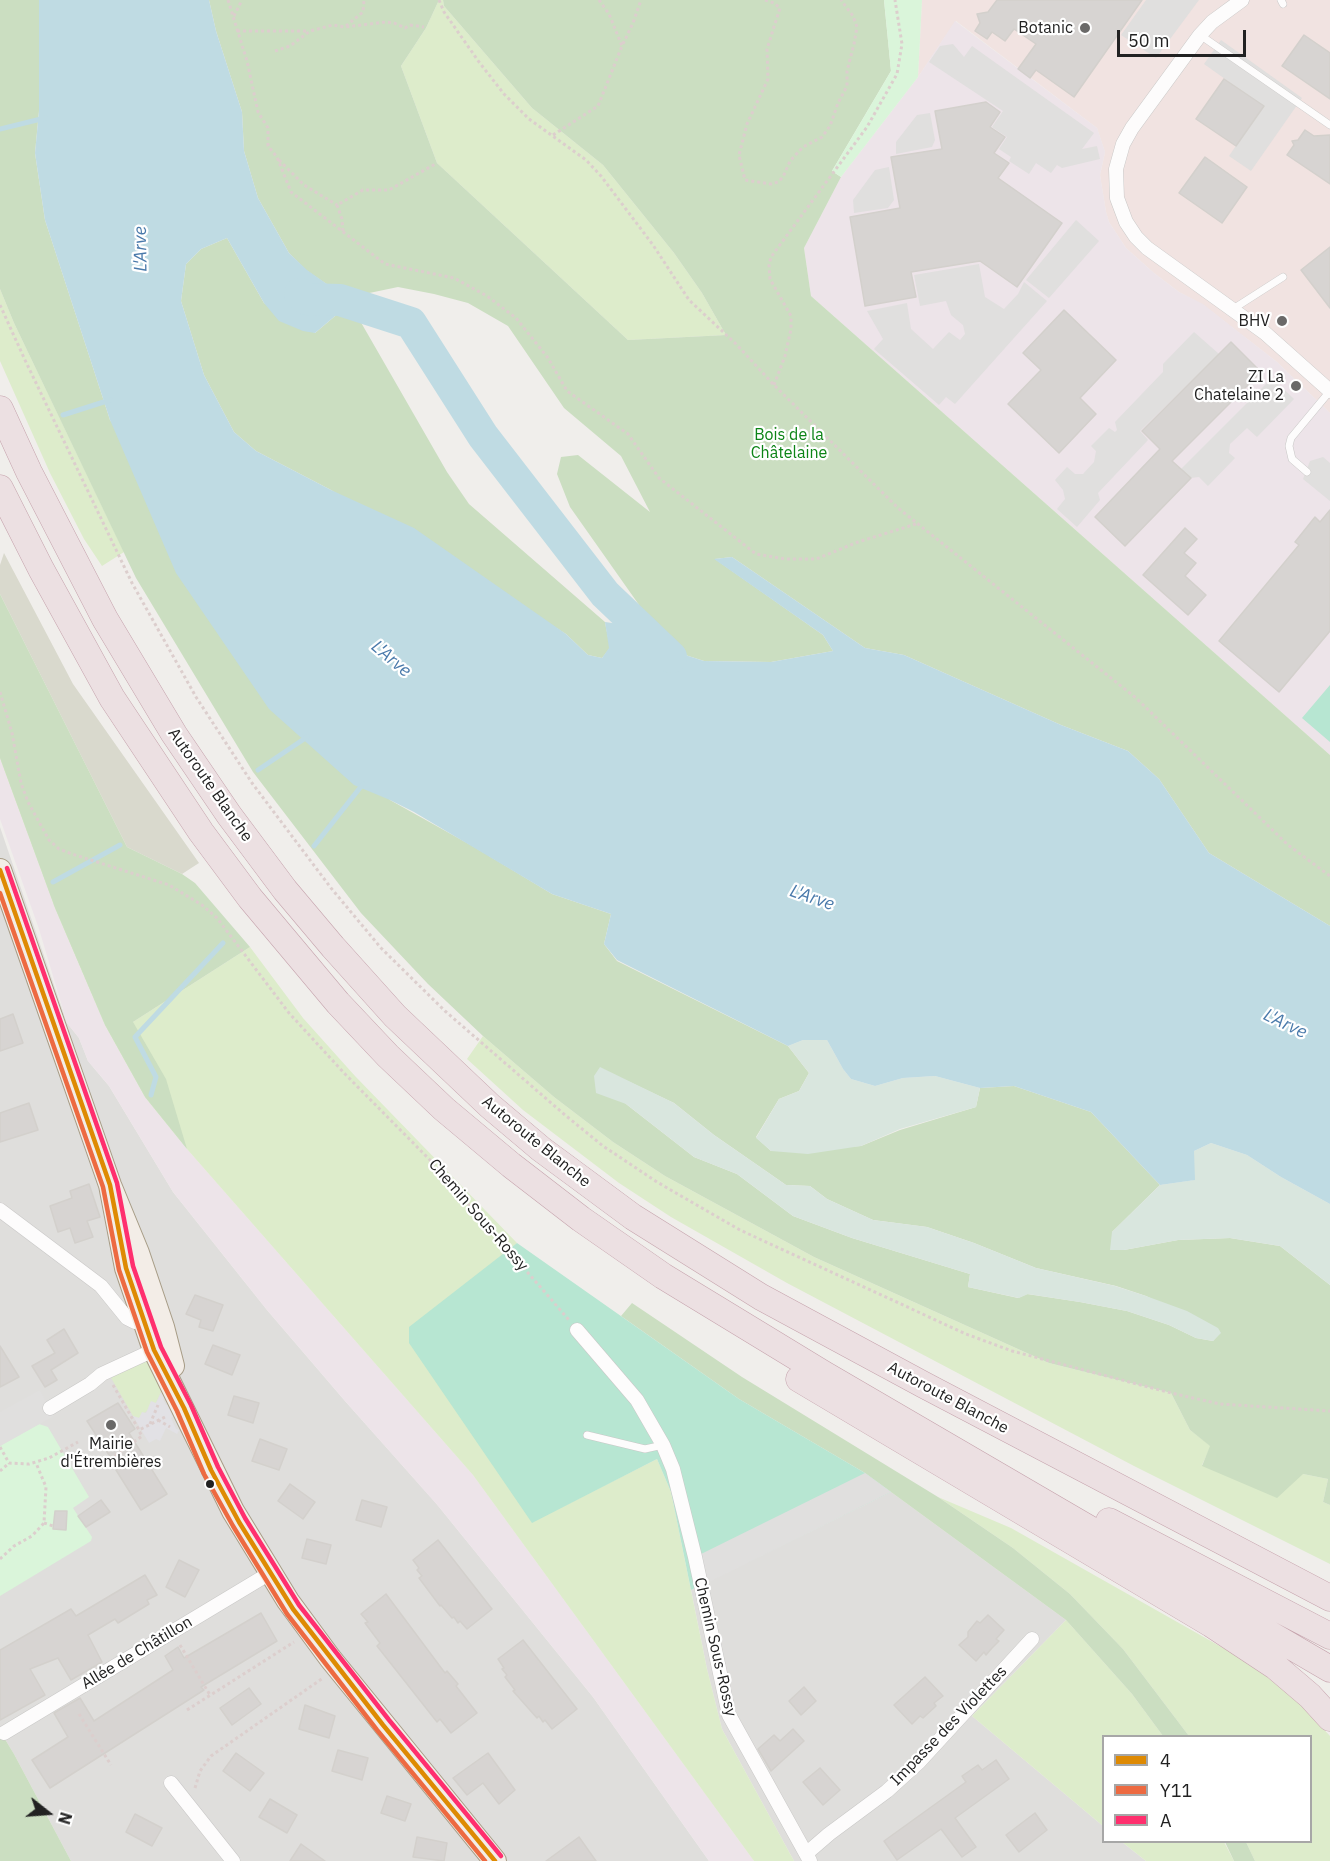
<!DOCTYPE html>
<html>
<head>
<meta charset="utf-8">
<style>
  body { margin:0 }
  #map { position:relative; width:1330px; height:1861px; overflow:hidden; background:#f0eeeb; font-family:"IBM Plex Sans",sans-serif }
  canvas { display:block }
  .legend { position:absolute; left:1102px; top:1735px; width:210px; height:108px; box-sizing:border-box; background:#fff; border:2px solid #a7a7a7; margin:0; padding:8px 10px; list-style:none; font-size:18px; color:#222 }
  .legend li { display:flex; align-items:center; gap:12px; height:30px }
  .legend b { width:30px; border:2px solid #a7a7a7 }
  .north { position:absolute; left:18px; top:1783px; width:60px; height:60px; -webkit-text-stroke:4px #fff; paint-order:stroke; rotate:107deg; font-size:16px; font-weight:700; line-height:24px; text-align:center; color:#222 }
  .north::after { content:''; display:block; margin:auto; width:21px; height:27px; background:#222; clip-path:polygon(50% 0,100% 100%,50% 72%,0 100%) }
  .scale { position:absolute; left:1117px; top:30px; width:129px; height:27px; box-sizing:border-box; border:3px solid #222; border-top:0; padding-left:8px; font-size:18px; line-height:21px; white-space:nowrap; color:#222; -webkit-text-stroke:4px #fff; paint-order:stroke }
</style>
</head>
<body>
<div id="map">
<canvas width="1330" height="1861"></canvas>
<ul class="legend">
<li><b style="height:8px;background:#de8a03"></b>4</li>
<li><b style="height:8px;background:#ed6a41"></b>Y11</li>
<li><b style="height:8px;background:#ff2f6e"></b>A</li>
</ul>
<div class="north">N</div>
<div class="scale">50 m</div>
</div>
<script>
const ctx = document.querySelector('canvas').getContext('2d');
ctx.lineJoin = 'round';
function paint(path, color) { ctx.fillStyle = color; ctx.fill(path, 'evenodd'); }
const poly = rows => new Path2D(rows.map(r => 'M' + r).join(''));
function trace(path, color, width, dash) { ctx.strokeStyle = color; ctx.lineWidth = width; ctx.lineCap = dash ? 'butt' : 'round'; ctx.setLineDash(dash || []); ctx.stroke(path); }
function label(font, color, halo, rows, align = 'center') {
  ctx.font = font + ' "IBM Plex Sans",sans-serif'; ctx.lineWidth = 4.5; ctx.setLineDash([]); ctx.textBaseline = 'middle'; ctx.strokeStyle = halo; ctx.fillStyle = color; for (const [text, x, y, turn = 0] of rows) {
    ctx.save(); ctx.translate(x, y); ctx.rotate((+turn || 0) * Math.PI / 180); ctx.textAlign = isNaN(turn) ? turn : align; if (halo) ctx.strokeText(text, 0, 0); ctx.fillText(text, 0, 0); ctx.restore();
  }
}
const residential = poly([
  [0,827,67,1023,79,1038,88,1061,109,1086,173,1192,267,1310,345,1401,435,1502,593,1697,709,1861,71,1861,14,1754,0,1731],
  [891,1492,1066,1620,972,1716,1103,1826,1104,1842,1122,1842,1146,1861,794,1861,722,1729,707,1669,691,1590]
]);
const commercial = poly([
  [922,0,1330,0,1330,413,1277,362,1203,305,1179,292,1154,273,1126,248,1109,222,1106,212,1100,175,1105,152,1097,128,956,21,918,77]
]);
const industrial = poly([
  [955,21,1097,128,1105,152,1100,175,1106,212,1109,222,1126,248,1154,273,1179,292,1203,304,1277,362,1330,413,1330,755,811,296,804,248,841,177,918,77],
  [0,758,55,908,105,1025,145,1097,187,1149,473,1475,754,1861,709,1861,593,1697,439,1507,345,1401,267,1310,173,1192,109,1086,88,1061,79,1038,67,1023,39,929,0,819]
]);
const construction = poly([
  [4,553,73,684,199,863,182,874,127,847,0,594,0,565]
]);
const grass = poly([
  [439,0,443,0,444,6,532,108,603,165,674,253,702,293,726,335,628,340,437,163,401,66,426,28],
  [0,289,14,323,124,552,102,566,84,539,50,473,0,361],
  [0,661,133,1022,250,947,303,1018,355,1076,517,1243,505,1254,532,1522,657,1459,671,1492,707,1669,722,1729,794,1861,754,1861,473,1475,187,1149,145,1097,105,1025,55,908,0,758],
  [483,1036,554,1097,613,1142,665,1176,814,1257,1049,1363,1171,1393,1190,1430,1211,1446,1202,1465,1303,1474,1328,1479,1323,1502,1330,1505,1330,1564,1134,1466,787,1283,671,1217,619,1183,523,1110,467,1059],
  [147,1359,162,1390,156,1403,139,1418,133,1416,110,1376],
  [938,1497,1011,1528,1232,1653,1266,1676,1297,1701,1330,1736,1330,1861,1255,1861,1246,1842,1310,1842,1310,1736,1189,1736,1123,1649,1070,1594,1013,1548],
  [1066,1620,1132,1694,1163,1736,1104,1736,1103,1826,972,1716],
  [1122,1842,1224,1842,1234,1861,1146,1861]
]);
const forest = poly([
  [0,0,39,0,39,111,35,153,45,220,110,420,390,800,476,848,552,894,611,914,604,944,617,961,788,1046,809,1073,799,1091,779,1099,756,1137,771,1151,861,1146,900,1130,976,1107,980,1088,1014,1086,1091,1112,1160,1185,1112,1232,1124,1250,1178,1240,1230,1238,1280,1246,1330,1285,1330,1505,1323,1502,1328,1479,1303,1474,1277,1498,1202,1466,1210,1446,1190,1430,1171,1393,1049,1363,814,1257,665,1176,613,1142,554,1097,483,1036,428,984,361,913,253,772,136,578,14,323,0,289],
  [600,1068,674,1103,714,1135,786,1185,810,1186,827,1199,873,1220,927,1227,974,1243,1036,1268,1116,1286,1146,1296,1220,1333,1213,1341,1196,1338,1169,1325,1127,1311,1080,1302,1027,1294,1018,1298,968,1287,970,1274,852,1238,793,1216,737,1174,694,1157,626,1104],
  [209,0,439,0,426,28,401,66,437,163,628,340,726,335,702,293,674,253,603,165,532,108,444,6,443,0,884,0,891,71,832,171,841,177,804,248,811,296,1330,755,1330,926,1209,853,1159,779,1128,751,1061,725,904,655,865,648,732,557,715,559,823,635,833,651,771,662,704,661,676,652,656,629,570,507,557,474,561,457,578,455,650,512,621,456,564,408,508,326,468,303,434,294,398,287,355,296,334,289,307,271,289,253,258,198,244,151,242,112,216,31],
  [227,238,264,303,315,333,341,311,355,312,447,472,469,504,605,622,610,648,602,658,588,655,566,634,331,490,256,451,234,432,204,375,181,301,186,264,201,249],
  [0,594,127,847,182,874,195,883,250,947,133,1022,166,1079,187,1149,145,1097,105,1025,55,908,0,758],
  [632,1303,742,1377,938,1497,1013,1548,1070,1594,1123,1649,1189,1736,1163,1736,1132,1694,1066,1620,865,1473,739,1399,621,1316],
  [0,1731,14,1754,71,1861,0,1861],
  [1225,1842,1246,1842,1255,1861,1234,1861]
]);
const wetland = poly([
  [803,1040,827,1040,843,1069,851,1079,875,1086,903,1078,935,1076,980,1088,976,1107,900,1129,861,1146,808,1154,771,1151,756,1138,779,1099,799,1091,809,1073,788,1046],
  [600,1067,674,1103,714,1135,786,1185,810,1186,827,1199,873,1220,927,1227,974,1243,1036,1268,1115,1286,1146,1296,1187,1311,1218,1328,1221,1333,1213,1341,1196,1338,1169,1325,1127,1311,1080,1302,1028,1294,1019,1298,968,1287,970,1274,852,1238,793,1216,737,1174,694,1157,626,1104,596,1093,594,1076],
  [1211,1143,1247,1155,1281,1177,1330,1204,1330,1285,1280,1246,1230,1238,1178,1240,1124,1250,1110,1250,1112,1232,1160,1185,1194,1180,1194,1151]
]);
const park = poly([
  [884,0,922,0,918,77,841,177,832,171,891,71],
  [39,1424,48,1427,89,1497,73,1508,92,1537,91,1541,0,1596,0,1446]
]);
const pitch = poly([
  [1330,685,1330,742,1302,718],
  [517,1243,739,1399,865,1473,891,1492,691,1590,671,1492,657,1459,532,1523,409,1343,409,1327]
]);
const parking = poly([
  [1146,0,1199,0,1156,58,1121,35],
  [1221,40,1302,98,1251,171,1229,156,1263,106,1204,64],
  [953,44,964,57,972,46,1094,133,1082,149,1097,146,1100,159,1062,168,1057,165,1051,173,1036,163,1029,174,1009,161,1011,157,999,149,1007,137,992,127,1003,111,929,62,940,46],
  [930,113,935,140,932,147,896,154,896,142,917,115],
  [889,167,894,200,888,208,854,213,853,200,875,170],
  [1076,220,1099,241,1049,298,1026,280],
  [979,264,985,297,1004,309,1018,294,1024,282,1047,301,955,404,946,397,939,405,874,349,883,339,867,311,907,303,911,329,933,349,949,332,960,340,965,334,963,325,951,315,946,301,920,306,914,275],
  [1194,332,1219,354,1140,431,1148,440,1098,493,1100,500,1077,527,1057,509,1065,499,1063,490,1055,480,1067,467,1075,474,1083,474,1094,462,1096,451,1091,446,1109,428,1115,432,1117,430,1115,422,1163,372,1163,364],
  [1272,378,1294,399,1257,437,1247,428,1230,444,1229,453,1235,458,1208,486,1199,477,1191,478,1181,469],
  [1323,457,1330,463,1330,501,1303,479,1310,461],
  [40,1390,54,1416,0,1446,0,1412],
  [865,1473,891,1492,701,1586,695,1557]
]);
const plaza = poly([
  [162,1390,165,1398,163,1399,166,1405,168,1404,173,1417,171,1418,176,1429,179,1430,177,1434,166,1428,160,1441,156,1439,149,1443,133,1416,139,1418,142,1412,146,1413,151,1401,156,1403]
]);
const water = poly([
  [39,0,209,0,216,31,242,112,244,151,258,198,289,253,307,270,334,289,340,300,341,311,315,333,303,331,279,321,264,303,227,238,201,249,186,264,181,301,204,375,234,432,256,451,331,490,414,528,566,634,588,655,602,658,609,648,605,622,656,629,676,652,704,661,771,662,833,651,823,635,714,559,732,557,865,648,904,655,1061,725,1128,751,1159,779,1209,853,1330,926,1330,1204,1281,1177,1247,1155,1211,1143,1194,1151,1195,1180,1160,1185,1091,1112,1014,1086,980,1088,935,1076,903,1078,875,1086,851,1079,843,1069,827,1040,803,1040,788,1046,617,960,604,944,611,914,552,894,414,812,390,800,354,785,269,709,176,573,110,420,45,220,35,153,39,111]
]);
const stream = poly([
  [0,129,45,118],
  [63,415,110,400],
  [258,770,307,737],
  [314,846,363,784],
  [53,882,120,845],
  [151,1095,156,1077,135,1037,223,943]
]);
const river = poly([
  [300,294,306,299,340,300,411,323,483,436,605,594,671,657]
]);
const building = poly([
  [997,0,1142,0,1074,97,1036,70,1030,78,1018,69,1036,44,1014,29,1005,41,992,32,987,39,975,31,980,23,977,14,988,12,997,0],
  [1304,35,1330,53,1330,99,1282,66,1304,35],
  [1224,79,1264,106,1236,146,1196,119,1224,79],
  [986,102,1000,112,990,127,1005,137,994,153,1009,163,998,178,1062,223,1017,287,980,261,911,272,916,297,865,306,850,217,900,208,891,157,942,149,935,111,986,102],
  [1305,130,1314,136,1330,135,1330,184,1287,155,1294,145,1292,141,1298,140,1305,130],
  [1205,157,1247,187,1222,223,1179,193,1205,157],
  [1330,247,1330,308,1301,270,1330,247],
  [1064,310,1116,360,1080,398,1096,414,1059,453,1008,404,1041,370,1023,353,1064,310],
  [1231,342,1261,372,1172,461,1191,478,1125,546,1095,517,1160,449,1142,431,1231,342],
  [1330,510,1330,631,1279,692,1219,641,1299,545,1295,542,1315,517,1320,522,1330,510],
  [1185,528,1197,539,1184,553,1196,563,1185,576,1206,595,1188,615,1143,575,1185,528],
  [13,1014,23,1043,0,1051,0,1019,13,1014],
  [29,1103,38,1130,0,1142,0,1113,29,1103],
  [89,1184,100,1217,87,1221,93,1237,75,1243,70,1228,58,1232,50,1206,72,1198,70,1191,89,1184],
  [195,1295,223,1305,213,1331,199,1327,201,1320,186,1314,195,1295],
  [64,1329,78,1353,51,1370,57,1380,45,1387,32,1366,55,1353,47,1340,64,1329],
  [213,1345,240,1355,232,1375,205,1364,213,1345],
  [0,1346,19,1377,0,1387,0,1346],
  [234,1396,259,1403,253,1423,228,1415,234,1396],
  [118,1403,135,1429,129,1433,167,1494,141,1510,116,1470,118,1469,87,1421,118,1403],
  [260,1439,287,1449,279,1470,252,1461,260,1439],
  [290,1484,315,1502,303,1519,278,1501,290,1484],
  [101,1500,110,1512,86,1527,78,1516,101,1500],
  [362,1500,387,1507,381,1527,356,1520,362,1500],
  [55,1511,67,1511,66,1530,53,1529,55,1511],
  [307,1539,331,1545,326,1564,302,1558,307,1539],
  [438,1540,492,1609,467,1629,460,1621,458,1623,454,1617,452,1618,441,1605,440,1606,419,1578,422,1576,417,1570,419,1568,413,1560,438,1540],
  [179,1560,199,1570,185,1597,166,1587,179,1560],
  [145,1575,157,1595,147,1600,149,1604,118,1623,115,1619,88,1635,102,1662,71,1680,58,1658,30,1669,45,1695,0,1720,0,1650,71,1609,76,1616,145,1575],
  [386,1594,445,1673,447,1671,458,1684,456,1686,477,1713,451,1733,440,1719,437,1722,377,1646,380,1643,365,1623,368,1622,361,1614,386,1594],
  [261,1613,277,1641,201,1687,204,1690,50,1788,32,1760,68,1737,54,1713,80,1698,94,1721,173,1670,165,1656,178,1647,184,1658,261,1613],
  [988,1615,1004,1630,996,1639,999,1641,992,1648,986,1655,984,1652,976,1661,959,1645,968,1637,968,1632,977,1621,980,1623,988,1615],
  [523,1640,577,1709,552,1729,545,1720,543,1722,539,1716,537,1718,513,1691,515,1690,505,1677,507,1675,502,1669,504,1668,498,1659,523,1640],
  [925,1677,943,1696,934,1703,936,1706,923,1718,920,1716,912,1724,894,1705,925,1677],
  [804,1687,816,1701,801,1715,789,1701,804,1687],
  [249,1688,261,1704,232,1725,220,1708,249,1688],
  [305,1705,335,1716,329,1738,299,1729,305,1705],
  [793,1729,804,1741,771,1771,758,1749,774,1735,780,1741,793,1729],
  [338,1750,368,1758,362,1780,332,1771,338,1750],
  [236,1753,264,1773,250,1791,223,1771,236,1753],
  [488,1753,515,1790,499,1804,483,1783,467,1795,453,1778,488,1753],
  [996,1760,1009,1779,955,1818,976,1847,962,1857,941,1829,897,1860,884,1841,966,1782,962,1776,978,1765,982,1770,996,1760],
  [820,1768,840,1790,823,1805,803,1782,820,1768],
  [387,1796,411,1804,405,1821,381,1813,387,1796],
  [270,1799,297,1815,287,1833,259,1817,270,1799],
  [1035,1813,1047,1830,1019,1852,1006,1835,1035,1813],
  [135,1814,162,1828,152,1846,126,1832,135,1814],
  [417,1837,447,1843,444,1861,413,1857,417,1837],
  [579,1837,596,1861,546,1861,579,1837],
  [301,1844,325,1861,290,1861,301,1844]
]);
const path = poly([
  [228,0,247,61,258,112,268,128,268,146,277,157,291,192,385,264,454,278,487,296,516,318,548,358,567,391,628,434,659,478,756,554,785,559,816,559,858,542,916,524],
  [439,0,444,12,479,62,504,94,529,119,586,160,601,176,653,245,689,300,736,344,774,385,898,508,1136,698,1288,845,1330,876],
  [599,0,609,14,622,46,633,23,641,0],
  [765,0,774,3,780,8,767,49,768,79,747,124,739,155,745,180,771,184,778,182,783,177,790,161,803,147,822,137,830,126,838,103,847,86,847,71,854,44,857,27,853,16,841,0],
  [234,16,242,0],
  [346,26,363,12,364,0],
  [237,31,308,31],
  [275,51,290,46,310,31,333,25,345,27,386,22,394,23,405,28,410,25,424,27],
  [553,135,598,106,622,46],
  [279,160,304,185,337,205],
  [343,231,342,219,337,205,363,190,389,190,437,163],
  [0,305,25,360,132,583,196,697,252,783,331,888,381,948,445,1011,565,1115,603,1146,657,1182,740,1230,966,1334,1012,1351,1171,1393,1220,1404,1330,1411],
  [774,385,785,356,791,329,791,316,770,279,769,265,771,257,782,242,867,127,897,74,902,44,895,0],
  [0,692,12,733,21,783,28,802,49,840,59,849,72,854,169,885,202,905,217,918,289,1013,345,1074,430,1160,569,1320],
  [113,1385,139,1430,165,1417],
  [158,1420,170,1427],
  [150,1424,158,1405],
  [0,1447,9,1463,29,1464,49,1458,78,1442],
  [100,1467,142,1436,139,1431],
  [0,1471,9,1463],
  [44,1523,53,1526],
  [0,1559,14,1546,32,1536,44,1523,46,1487,36,1463],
  [180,1645,210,1695],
  [187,1710,294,1642],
  [79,1714,111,1765],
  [195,1788,200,1771,211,1756,323,1678]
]);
const lane = poly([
  [1281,0,1283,4],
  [1200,35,1330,125],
  [1233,309,1283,277],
  [1307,472,1292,459,1289,446,1291,438,1330,391],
  [587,1435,645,1449,663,1445]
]);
const street = poly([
  [1242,0,1212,22,1200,35,1132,128,1123,144,1116,169,1117,198,1126,222,1136,237,1147,248,1265,333,1330,391],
  [0,1210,101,1286,127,1318,135,1322,144,1320],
  [577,1330,637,1400,663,1445,673,1469,695,1557,729,1715,810,1861],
  [50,1408,90,1384,102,1374,154,1350],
  [4,1733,270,1573],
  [171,1783,233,1861],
  [807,1853,829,1834,887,1791,919,1762,1032,1639]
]);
const primary = poly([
  [0,870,110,1185,138,1253,163,1327,173,1366],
  [110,1185,126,1268,154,1350,233,1511,288,1601,330,1658,495,1861]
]);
const highway = poly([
  [0,409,29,472,105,619,174,734,229,815,285,890,333,947,395,1016,490,1106,541,1149,633,1217,761,1297,924,1385,1330,1598],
  [0,488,41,569,112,698,201,832,250,898,338,1003,388,1056,444,1109,511,1165,581,1219,663,1276,824,1374,1330,1669],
  [799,1379,1211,1624,1276,1667,1310,1696,1330,1718],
  [1109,1521,1330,1636]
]);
const bus1 = poly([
  [0,870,110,1185,126,1268,154,1350,184,1408,211,1470,239,1522,293,1609,383,1725,495,1861]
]);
const bus2 = poly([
  [0,893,103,1187,119,1270,147,1352,177,1411,204,1474,233,1526,287,1614,377,1730,485,1861]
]);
const bus3 = poly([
  [7,868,117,1183,133,1266,161,1347,191,1405,218,1467,245,1518,299,1605,389,1720,501,1856]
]);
const markers = [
  [1085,28,6,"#6a6968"],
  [1282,321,6,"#6a6968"],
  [1296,386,6,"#6a6968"],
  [111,1425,6,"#6a6968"],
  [210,1484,5,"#222"]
];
const poiNames = [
  ["Botanic",1073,28],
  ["BHV",1270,321],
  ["ZI La",1284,377],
  ["Chatelaine 2",1284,395],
  ["Mairie",111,1444,"center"],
  ["d'Étrembières",111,1462,"center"]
];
const parkNames = [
  ["Bois de la",789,435],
  ["Châtelaine",789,453]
];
const streetNames = [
  ["Autoroute Blanche",210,785,55],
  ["Autoroute Blanche",536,1142,39],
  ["Chemin Sous-Rossy",478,1215,49],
  ["Autoroute Blanche",948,1398,28],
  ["Chemin Sous-Rossy",715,1647,77],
  ["Allée de Châtillon",137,1653,-31],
  ["Impasse des Violettes",949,1726,-46]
];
const waterNames = [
  ["L'Arve",141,249,-91],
  ["L'Arve",391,659,40],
  ["L'Arve",812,898,19],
  ["L'Arve",1285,1024,26]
];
paint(residential, '#dfdedc');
paint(commercial, '#f1e3e1');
paint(industrial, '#ede4e9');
paint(construction, '#d9d9cd');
paint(grass, '#ddeccb');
paint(forest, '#cbdec1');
paint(wetland, '#d9e6de');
paint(park, '#daf5da');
paint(pitch, '#b7e6d2');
paint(parking, '#e0dfde');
paint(plaza, '#e2e1e5');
paint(water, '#bfdbe3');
trace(stream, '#bfdbe3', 5);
trace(river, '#bfdbe3', 32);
paint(building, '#d7d4d2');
trace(building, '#d3d0cc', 1.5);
trace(lane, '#c9c8c7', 8);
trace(street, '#c9c8c7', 15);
trace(primary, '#a79c86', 24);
trace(highway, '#c5a2ac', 27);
trace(path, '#dccecd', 3, [3, 3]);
trace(lane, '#fdfcfc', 7);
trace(street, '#fdfcfc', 14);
trace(primary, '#f3ede7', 22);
trace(highway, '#ece0e2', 26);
trace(bus1, '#de8a03', 4.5);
trace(bus2, '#ed6a41', 4.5);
trace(bus3, '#ff2f6e', 4.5);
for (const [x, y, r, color] of markers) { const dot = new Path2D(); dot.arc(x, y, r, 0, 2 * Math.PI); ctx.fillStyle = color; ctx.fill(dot); trace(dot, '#fff', 2); }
label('16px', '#222', '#fff', poiNames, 'right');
label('16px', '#0c8416', '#fff', parkNames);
label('16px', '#222', '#fff', streetNames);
label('italic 18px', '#4a7aab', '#fff', waterNames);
</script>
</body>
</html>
